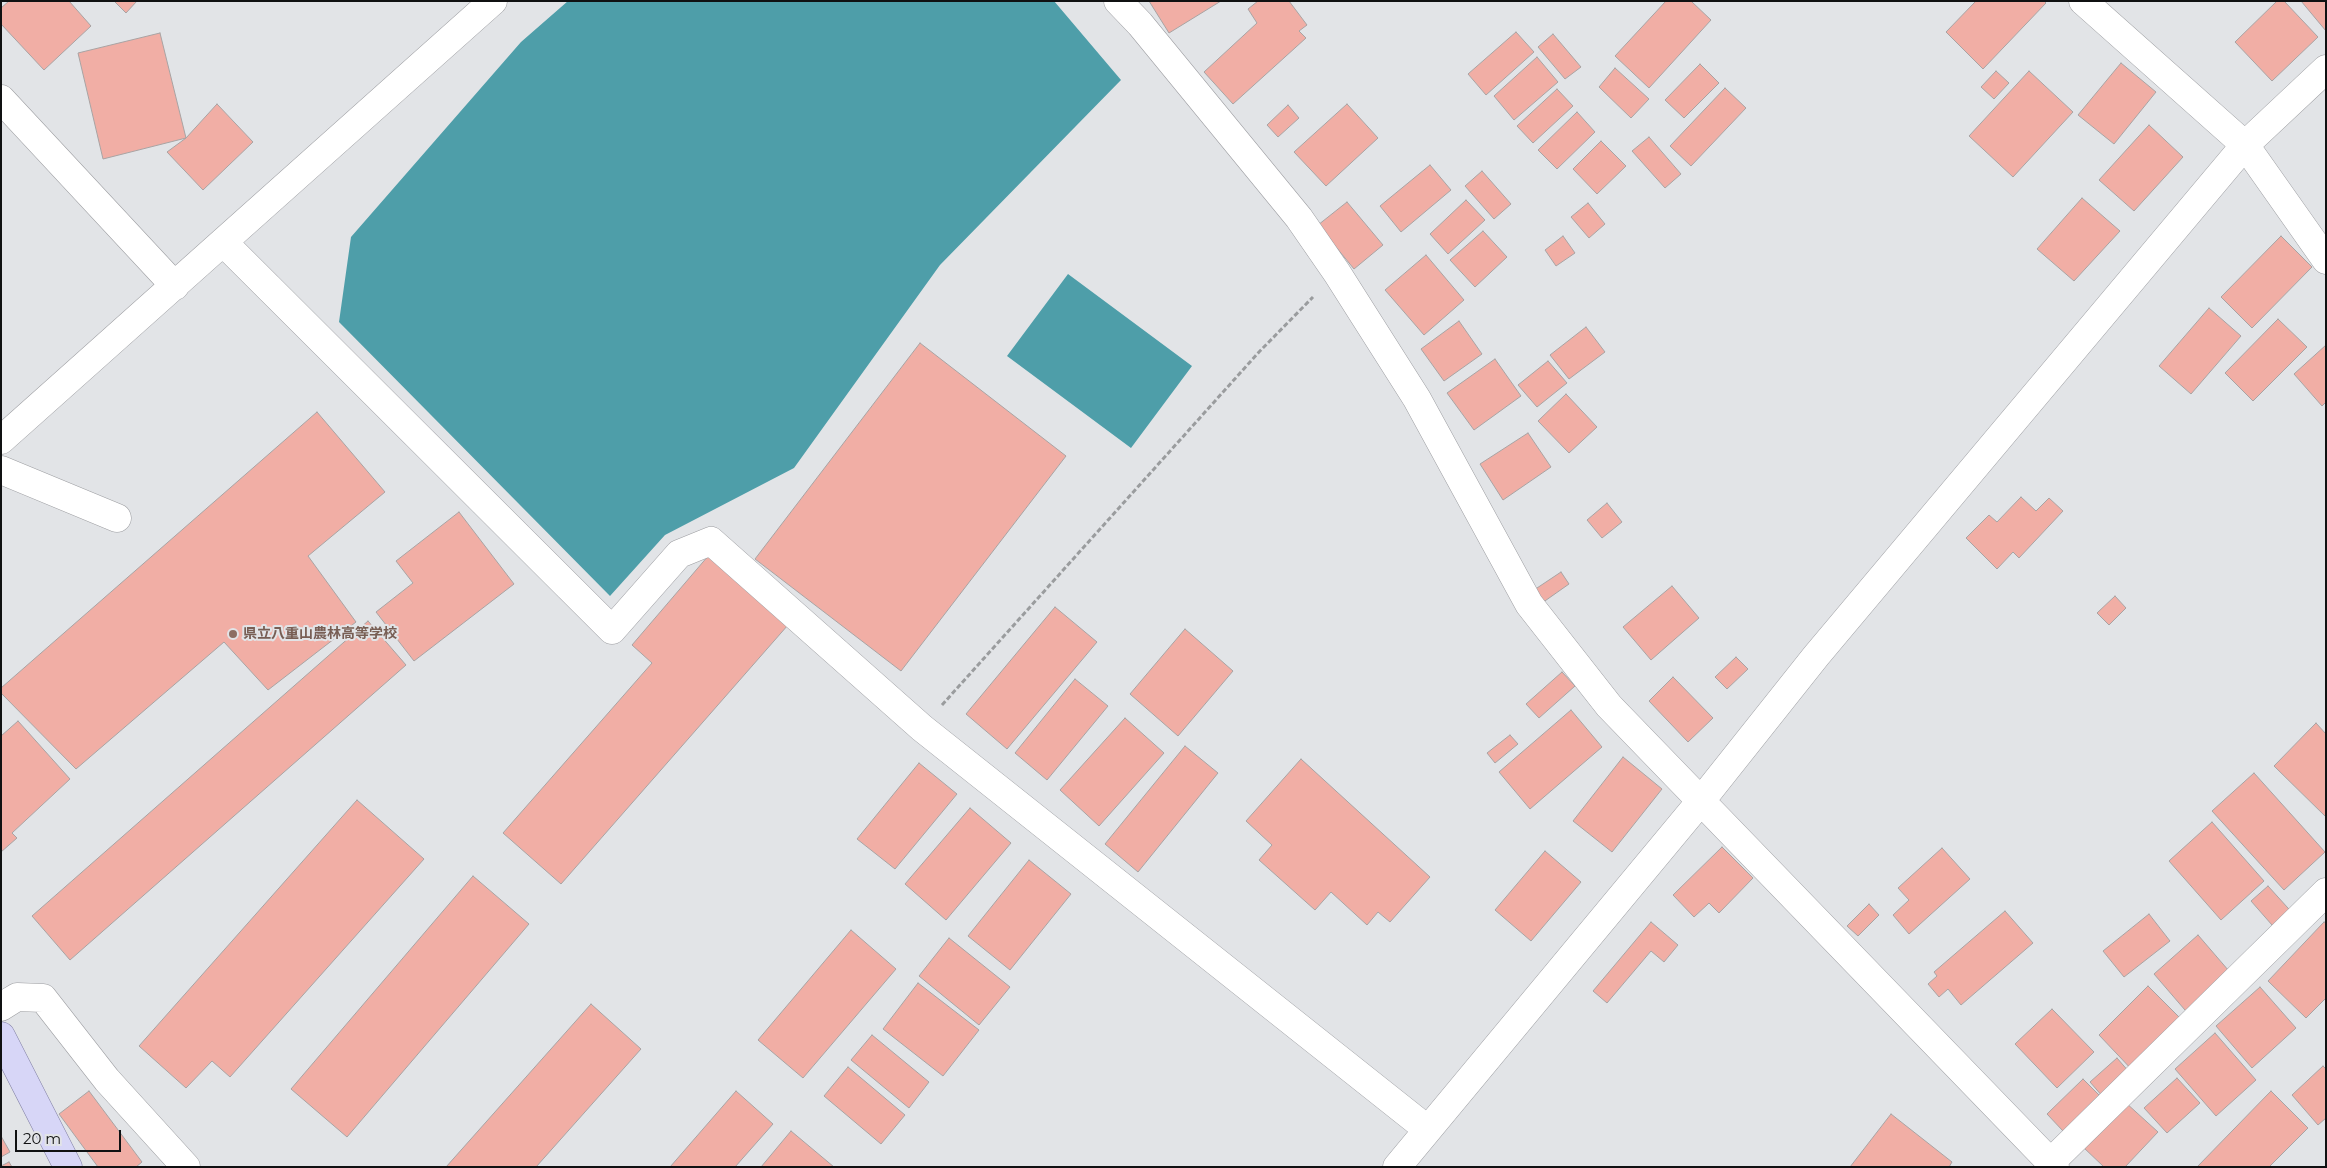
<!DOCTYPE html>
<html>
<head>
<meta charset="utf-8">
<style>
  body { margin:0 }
  #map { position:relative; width:2327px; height:1168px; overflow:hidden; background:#e2e4e7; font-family:Montserrat,sans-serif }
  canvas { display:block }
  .frame { position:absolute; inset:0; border:2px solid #101112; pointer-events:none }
  .scale { position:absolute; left:15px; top:1130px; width:106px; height:22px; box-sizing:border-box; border:2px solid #101112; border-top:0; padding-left:6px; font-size:15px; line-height:18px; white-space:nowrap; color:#101112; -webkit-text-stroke:4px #e2e4e7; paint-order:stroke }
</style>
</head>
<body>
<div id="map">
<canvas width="2327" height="1168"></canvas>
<div class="frame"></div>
<div class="scale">20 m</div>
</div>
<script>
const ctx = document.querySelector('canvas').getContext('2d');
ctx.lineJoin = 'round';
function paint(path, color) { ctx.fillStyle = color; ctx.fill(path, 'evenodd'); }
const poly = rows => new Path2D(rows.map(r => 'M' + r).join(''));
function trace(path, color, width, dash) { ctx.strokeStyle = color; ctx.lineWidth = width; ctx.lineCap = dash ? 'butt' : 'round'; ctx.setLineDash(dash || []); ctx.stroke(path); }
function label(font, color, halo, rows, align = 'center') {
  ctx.font = font + ' Montserrat,"Noto Sans JP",sans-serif'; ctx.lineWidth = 4; ctx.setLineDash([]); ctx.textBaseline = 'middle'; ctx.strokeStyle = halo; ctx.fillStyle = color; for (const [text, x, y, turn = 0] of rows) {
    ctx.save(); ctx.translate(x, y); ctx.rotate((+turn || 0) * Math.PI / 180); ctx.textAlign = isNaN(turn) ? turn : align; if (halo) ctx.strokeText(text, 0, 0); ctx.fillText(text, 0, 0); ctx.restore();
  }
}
const water = poly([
  [568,1,1054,1,1121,80,940,265,794,468,665,535,610,596,339,322,351,237,521,42],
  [1068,274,1192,366,1131,448,1007,356]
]);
const building = poly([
  [9,1,69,1,91,26,44,70,1,24,1,8,9,1],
  [114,1,137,1,126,13,114,1],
  [1149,1,1221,1,1169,33,1149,1],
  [1258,1,1289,1,1307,25,1299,31,1306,38,1233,104,1204,72,1257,23,1248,9,1258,1],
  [1666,1,1691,1,1711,20,1649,88,1615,56,1666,1],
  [1976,1,2044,1,2046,3,1983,69,1946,32,1976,1],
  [2277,1,2284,1,2318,37,2272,81,2235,42,2277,1],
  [2301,1,2326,1,2326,31,2301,1],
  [1516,32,1534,52,1486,95,1468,74,1516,32],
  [160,33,186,138,103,159,78,53,160,33],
  [1553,34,1581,67,1565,79,1538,47,1553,34],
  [1537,57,1558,82,1514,120,1494,96,1537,57],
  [2121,63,2156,92,2114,144,2078,115,2121,63],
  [1700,64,1719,83,1684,118,1665,100,1700,64],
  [1615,68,1649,99,1631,118,1599,87,1615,68],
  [1996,71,2009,83,1994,99,1981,87,1996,71],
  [2029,71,2073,112,2013,177,1969,136,2029,71],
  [1725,88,1746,108,1691,166,1670,146,1725,88],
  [1557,89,1573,106,1533,143,1517,126,1557,89],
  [217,104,253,142,203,190,167,152,186,138,217,104],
  [1347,104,1378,138,1326,186,1294,152,1347,104],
  [1288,105,1299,118,1278,137,1267,125,1288,105],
  [1577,112,1595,132,1557,169,1538,150,1577,112],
  [2149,125,2183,157,2134,211,2099,180,2149,125],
  [1649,137,1681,174,1665,188,1632,151,1649,137],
  [1601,141,1626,166,1597,194,1573,169,1601,141],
  [1430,165,1451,190,1401,232,1380,206,1430,165],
  [1482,171,1511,204,1494,219,1465,186,1482,171],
  [2082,198,2120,231,2074,281,2037,249,2082,198],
  [1466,200,1485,220,1448,254,1430,234,1466,200],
  [1347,202,1383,245,1354,269,1318,225,1347,202],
  [1588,203,1605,224,1589,238,1571,217,1588,203],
  [1483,231,1507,257,1475,287,1450,260,1483,231],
  [1563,236,1575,253,1556,266,1545,250,1563,236],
  [2281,236,2312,267,2252,328,2221,297,2281,236],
  [1426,255,1464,300,1424,335,1385,290,1426,255],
  [2209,308,2241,336,2191,394,2159,366,2209,308],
  [2278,319,2307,347,2253,401,2225,373,2278,319],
  [1459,321,1482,354,1444,381,1421,349,1459,321],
  [1586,327,1605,352,1569,379,1550,355,1586,327],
  [920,343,1066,456,901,671,755,559,920,343],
  [2326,345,2326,402,2322,406,2294,374,2326,345],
  [1495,359,1521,396,1474,430,1447,393,1495,359],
  [1548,361,1567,383,1537,407,1518,385,1548,361],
  [1566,394,1597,427,1569,453,1538,421,1566,394],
  [317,412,385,492,308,556,356,622,268,690,224,642,76,769,1,693,1,688,317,412],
  [1528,433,1551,467,1503,500,1480,464,1528,433],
  [2021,497,2036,511,2049,498,2063,511,2019,558,2013,552,1997,569,1966,538,1989,515,1997,522,2021,497],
  [1607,503,1622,522,1602,538,1587,520,1607,503],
  [459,512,514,584,414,661,376,612,413,583,396,561,459,512],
  [709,555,788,625,561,884,503,833,652,663,632,645,709,555],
  [1561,572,1569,584,1542,603,1534,590,1561,572],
  [1672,586,1699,618,1651,660,1623,627,1672,586],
  [2115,596,2126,608,2109,625,2097,613,2115,596],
  [1055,607,1097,642,1007,749,966,714,1055,607],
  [368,621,406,665,70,960,32,916,368,621],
  [1185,629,1233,671,1178,736,1130,694,1185,629],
  [1736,657,1748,669,1727,689,1715,677,1736,657],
  [1562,672,1575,686,1539,718,1526,704,1562,672],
  [1673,677,1713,718,1688,742,1649,701,1673,677],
  [1075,679,1108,706,1047,780,1015,753,1075,679],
  [1571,710,1602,747,1530,809,1499,772,1571,710],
  [1125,718,1164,753,1099,826,1060,790,1125,718],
  [18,721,70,779,12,833,17,838,1,852,1,736,18,721],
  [2316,723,2326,734,2326,817,2274,766,2316,723],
  [1510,735,1518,744,1495,763,1487,753,1510,735],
  [1185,746,1218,773,1138,872,1105,844,1185,746],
  [1623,757,1662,789,1612,852,1573,821,1623,757],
  [1301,759,1430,877,1390,922,1378,912,1367,925,1331,892,1315,910,1259,860,1272,845,1246,821,1301,759],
  [919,763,957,794,895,869,857,839,919,763],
  [2254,773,2325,852,2284,890,2212,811,2254,773],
  [357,800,424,859,230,1077,212,1061,186,1088,139,1046,357,800],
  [970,808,1011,843,946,920,905,884,970,808],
  [2212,822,2264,881,2221,920,2169,861,2212,822],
  [1722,847,1753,878,1719,913,1709,903,1694,917,1673,895,1722,847],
  [1942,848,1970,879,1909,934,1893,915,1909,900,1898,888,1942,848],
  [1545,851,1581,882,1531,941,1495,910,1545,851],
  [1029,860,1071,894,1010,970,968,936,1029,860],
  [473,876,529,924,347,1137,291,1089,473,876],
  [2268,886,2297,918,2279,933,2251,901,2268,886],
  [1869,904,1879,915,1858,936,1847,926,1869,904],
  [2005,911,2033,943,1961,1005,1948,989,1939,997,1928,984,1937,976,1934,972,2005,911],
  [2149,914,2170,941,2124,977,2103,951,2149,914],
  [1651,922,1678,945,1664,962,1651,951,1607,1003,1593,991,1651,922],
  [2324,922,2326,923,2326,998,2306,1018,2268,981,2324,922],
  [851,930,896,969,803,1078,758,1040,851,930],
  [2198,935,2235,978,2191,1017,2154,974,2198,935],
  [949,938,1010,987,979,1025,919,976,949,938],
  [918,983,979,1030,943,1076,883,1029,918,983],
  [2148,986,2185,1023,2135,1073,2099,1035,2148,986],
  [2260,987,2296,1028,2252,1068,2216,1026,2260,987],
  [591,1004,641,1049,536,1167,446,1167,591,1004],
  [2052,1009,2094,1052,2057,1088,2015,1044,2052,1009],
  [2215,1033,2256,1080,2216,1116,2175,1069,2215,1033],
  [872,1035,929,1082,909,1108,851,1060,872,1035],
  [2117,1058,2130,1073,2103,1097,2090,1082,2117,1058],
  [2323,1066,2326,1069,2326,1118,2318,1125,2292,1095,2323,1066],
  [848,1067,905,1115,881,1144,824,1096,848,1067],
  [2177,1078,2200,1103,2167,1133,2144,1108,2177,1078],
  [2083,1079,2099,1095,2063,1131,2047,1114,2083,1079],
  [89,1091,142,1162,136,1167,98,1167,59,1114,89,1091],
  [736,1091,773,1124,735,1167,670,1167,736,1091],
  [2271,1091,2308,1128,2269,1167,2197,1167,2271,1091],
  [2125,1102,2158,1132,2125,1167,2104,1167,2083,1147,2125,1102],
  [1891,1114,1952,1162,1949,1167,1850,1167,1891,1114],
  [791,1131,834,1167,761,1167,791,1131],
  [1,1136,10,1152,1,1157,1,1136],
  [9,1162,12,1167,1,1167,1,1166,9,1162]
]);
const path = poly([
  [942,705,1259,352,1313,297]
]);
const minor = poly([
  [1118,1,1140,24,1299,218,1337,273,1417,399,1529,604,1609,706,2055,1167],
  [2083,1,2245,145,2326,260],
  [1,99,175,286],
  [224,243,612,630,679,554,711,541,922,728,1427,1129],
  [1,440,493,1],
  [1,470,117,518],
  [1,1007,17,997,43,998,107,1080,186,1167],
  [2051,1162,2326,892],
  [1397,1167,1700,802,1816,656,2245,145,2326,69]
]);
const major = poly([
  [1,1036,68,1167]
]);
const markers = [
  [233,634,5,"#8d6e63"]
];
const educationNames = [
  ["県立八重山農林高等学校",243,634]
];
paint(water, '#4e9ea9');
paint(building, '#f1aea5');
trace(building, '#a8a3a3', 1);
trace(minor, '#9c9da1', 29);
trace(major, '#807fa3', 29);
trace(path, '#9a9c9e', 3, [5, 2.5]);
trace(minor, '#fff', 28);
trace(major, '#d7d6f7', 28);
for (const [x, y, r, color] of markers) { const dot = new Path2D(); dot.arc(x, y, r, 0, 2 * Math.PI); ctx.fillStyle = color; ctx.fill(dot); trace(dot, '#e2e4e7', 2); }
label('bold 14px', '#785e54', '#e2e4e7', educationNames, 'left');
</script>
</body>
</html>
